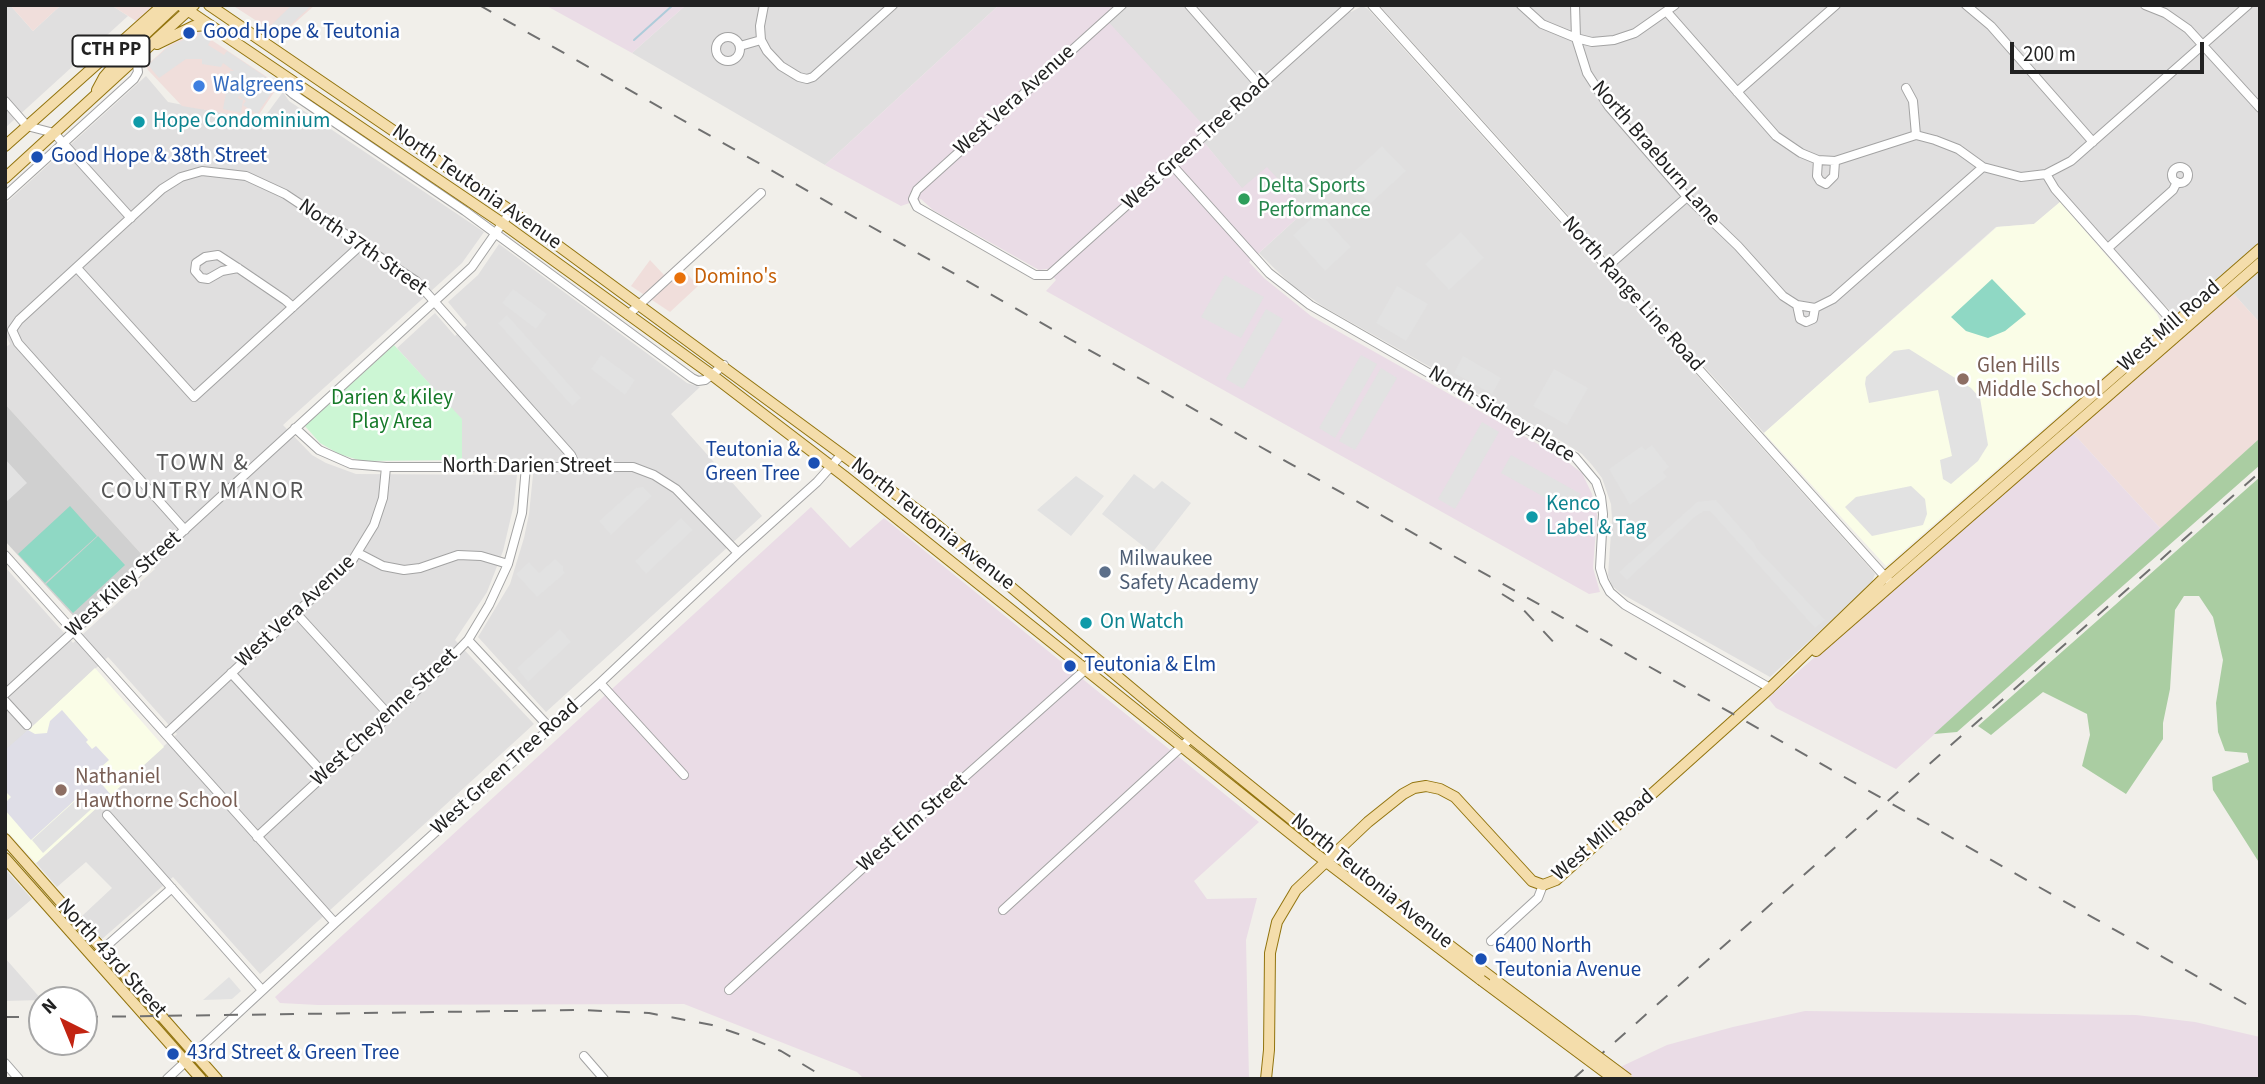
<!DOCTYPE html>
<html>
<head>
<meta charset="utf-8">
<style>
  body { margin:0 }
  #map { position:relative; width:2265px; height:1084px; overflow:hidden; background:#f1efea; font-family:"Source Sans 3",sans-serif }
  canvas { display:block }
  .frame { position:absolute; inset:0; border:7px solid #222; pointer-events:none }
  .north { position:absolute; left:28px; top:986px; width:70px; height:70px; box-sizing:border-box; background:#fff; border:2px solid #a7a7a7; border-radius:50%; rotate:317deg; font-size:19px; font-weight:700; line-height:28px; text-align:center; color:#222 }
  .north::after { content:''; display:block; margin:auto; width:24px; height:32px; background:#c22412; clip-path:polygon(50% 0,100% 100%,50% 72%,0 100%) }
  .scale { position:absolute; left:2010px; top:42px; width:194px; height:32px; box-sizing:border-box; border:4px solid #222; border-top:0; padding-left:9px; font-size:21px; line-height:24px; white-space:nowrap; color:#222; -webkit-text-stroke:5px #fff; paint-order:stroke }
</style>
</head>
<body>
<div id="map">
<canvas width="2265" height="1084"></canvas>
<div class="frame"></div>
<div class="north">N</div>
<div class="scale">200 m</div>
</div>
<script>
const ctx = document.querySelector('canvas').getContext('2d');
ctx.lineJoin = 'round';
function paint(path, color) { ctx.fillStyle = color; ctx.fill(path, 'evenodd'); }
const poly = rows => new Path2D(rows.map(r => 'M' + r).join(''));
function trace(path, color, width, dash) { ctx.strokeStyle = color; ctx.lineWidth = width; ctx.lineCap = dash ? 'butt' : 'round'; ctx.setLineDash(dash || []); ctx.stroke(path); }
function label(font, color, halo, rows, align = 'center') {
  ctx.font = font + ' "Source Sans 3",sans-serif'; ctx.lineWidth = 5; ctx.setLineDash([]); ctx.textBaseline = 'middle'; ctx.strokeStyle = halo; ctx.fillStyle = color; for (const [text, x, y, turn = 0] of rows) {
    ctx.save(); ctx.translate(x, y); ctx.rotate((+turn || 0) * Math.PI / 180); ctx.textAlign = isNaN(turn) ? turn : align; if (halo) ctx.strokeText(text, 0, 0); ctx.fillText(text, 0, 0); ctx.restore();
  }
}
const residential = poly([
  [5,5,10,5,33,31,61,5,111,5,128,16,5,128],
  [686,5,999,5,825,165,632,53],
  [1114,5,1345,5,1351,12,1362,6,1368,9,1869,567,1875,574,1871,584,1770,677,1622,594,1612,586,1608,575,1612,519,1611,504,1602,478,1592,465,1582,454,1561,441,1324,307,1292,285,1275,269,1259,253,1306,210,1242,189,1198,135,1205,128,1102,16],
  [1379,5,2260,5,2260,243,2184,310,2176,313,2170,310,2157,298,2066,197,2034,224,1996,227,1764,433],
  [146,76,168,102,249,118,263,119,283,92,289,101,484,232,462,263,283,425,312,455,326,463,356,474,517,475,514,504,503,551,487,592,455,640,534,724,260,974,173,877,102,939,82,916,112,888,86,862,57,887,36,863,177,734,108,657,5,752,5,567,73,643,155,569,5,404,5,348,10,344,5,333,5,204],
  [499,244,687,383,700,387,671,414,762,516,546,712,478,637,510,584,524,538,529,514,533,475,529,459,462,460,461,419,397,348,435,313,455,336,467,325,448,302,478,275],
  [2260,268,2260,323,2232,292],
  [5,869,32,899,5,922],
  [5,958,42,1000,5,1001]
]);
const commercial = poly([
  [10,5,61,5,33,31],
  [111,5,177,5,150,30],
  [232,5,315,5,280,36],
  [198,31,279,85,258,116,241,116,182,106,148,70,146,66,168,46],
  [650,260,664,275,678,263,698,286,670,312,631,286],
  [2232,292,2260,323,2260,438,2161,529,2072,432]
]);
const industrial = poly([
  [545,5,686,5,632,53],
  [999,5,1114,5,1103,16,1206,128,1198,135,1242,188,1267,167,1306,210,1249,262,1264,278,1311,316,1561,457,1582,473,1592,494,1597,515,1593,568,1600,592,1589,594,1046,291,1056,280,1047,269,1039,270,933,210,921,199,901,206,825,165],
  [2072,432,2161,529,1896,769,1776,708,1768,698],
  [811,507,850,548,884,518,1259,822,1194,881,1207,899,1257,898,1246,940,1249,1079,864,1079,857,1072,684,1004,318,1005,280,1003,275,997],
  [1805,1011,2136,1015,2195,1022,2260,1037,2260,1079,1628,1079,1616,1069,1667,1045,1733,1027]
]);
const education = poly([
  [2060,202,2157,314,2162,325,1886,566,1764,433,1997,227,2034,224],
  [95,668,164,747,36,863,5,829,5,752]
]);
const religious = poly([
  [5,404,145,558,77,620,5,541]
]);
const forest = poly([
  [2260,438,2260,465,1957,732,1934,734],
  [2260,477,2260,864,2213,790,2212,777,2249,762,2247,753,2225,751,2218,732,2216,703,2223,660,2213,617,2199,596,2184,596,2175,610,2170,689,2163,723,2163,739,2126,794,2082,766,2090,735,2087,714,2043,692,1991,735,1978,726]
]);
const park = poly([
  [394,345,462,419,462,460,362,461,339,454,320,443,305,426]
]);
const pitch = poly([
  [1992,279,2026,314,2005,331,1988,338,1966,331,1951,317],
  [70,506,97,536,45,583,18,554],
  [98,536,125,565,73,613,46,584]
]);
const parking = poly([
  [292,5,312,5,277,37,267,29],
  [200,33,211,40,208,45,224,55,227,51,273,82,271,86,274,89,257,114,243,105,246,101,239,96,238,98,243,100,241,113,223,109,230,71,234,71,223,63,221,67,202,64,202,59,186,59,159,78,148,65,167,48,193,35,196,39],
  [1382,146,1406,171,1370,204,1347,178],
  [1319,212,1351,247,1325,271,1293,235],
  [1461,232,1484,258,1449,290,1425,264],
  [1225,275,1264,297,1241,338,1201,317],
  [1397,286,1428,304,1406,341,1376,323],
  [513,289,547,314,536,329,502,303],
  [1266,309,1283,319,1243,389,1226,379],
  [507,315,581,398,572,406,498,323],
  [1909,349,1971,388,1980,398,1988,445,1978,461,1951,484,1943,479,1940,460,1952,456,1938,390,1869,403,1865,384,1866,377,1894,351],
  [601,355,635,380,625,395,591,369],
  [1361,355,1377,364,1335,438,1319,428],
  [1463,356,1501,378,1492,394,1454,373],
  [1381,368,1397,378,1355,450,1339,441],
  [1554,369,1588,388,1567,425,1533,406],
  [1482,422,1499,432,1455,509,1438,499],
  [1652,445,1669,467,1663,472,1667,477,1630,505,1609,469,1642,446,1645,450],
  [1511,455,1581,494,1571,512,1501,473],
  [5,459,27,483,5,503],
  [1134,474,1154,489,1162,481,1191,503,1152,553,1102,514],
  [1076,476,1104,496,1071,536,1037,510],
  [1911,486,1925,499,1927,514,1923,525,1872,536,1845,507,1856,497],
  [643,487,652,496,611,535,599,521,636,488],
  [1716,500,1754,543,1757,549,1825,620,1815,628,1710,511,1704,511,1696,516,1627,580,1619,572,1697,502],
  [681,518,693,530,646,574,635,561],
  [555,559,563,566,563,570,565,573,537,597,516,574,529,562,539,573],
  [560,629,571,642,528,682,517,668],
  [88,789,99,802,43,853,32,840],
  [229,977,241,991,232,999,203,1000]
]);
const plaza = poly([
  [62,710,88,740,86,742,92,749,96,746,109,760,93,774,111,795,101,804,87,789,31,840,5,810,5,803,11,797,5,791,5,750,28,730,35,734,47,733,50,721]
]);
const stream = poly([
  [634,40,673,5]
]);
const minor = poly([
  [764,5,760,26,761,40,767,51,781,66,799,77,807,79,813,77,893,5],
  [1122,5,917,190,913,199,917,207,1035,275,1049,275,1350,5],
  [1189,5,1260,86],
  [1372,5,1888,580],
  [1521,5,1542,24,1576,38,1587,73,1609,107,1687,197,1738,246,1783,296,1797,305,1815,308,1833,299,1983,167],
  [1575,5,1576,38,1592,42,1614,40,1635,33,1675,5],
  [1966,5,1991,26,2093,142],
  [2145,5,2165,13,2188,29,2260,108],
  [1667,12,1776,136,1801,153,1818,160,1835,161,1916,135,1935,140,1958,149,1983,167,2021,177,2046,174,2071,161,2248,5],
  '716 49a12 12 0 1 1 24 0a12 12 0 1 1-24 0Z',
  [740,46,761,40],
  [287,79,283,85,293,94,465,211,692,378,698,381,705,380,724,365],
  [1906,88,1913,101,1916,135],
  [1737,92,1836,5],
  [5,101,27,126,54,133,131,218],
  [1818,160,1817,176,1820,181,1826,184,1834,176,1835,161],
  [1172,165,1269,273,1310,305,1575,457,1596,482,1601,497,1603,514,1600,568,1604,581,1610,592,1625,605,1770,688],
  '2172 175a8 8 0 1 1 16 0a8 8 0 1 1-16 0Z',
  [2046,174,2055,189,2178,328],
  [5,196,134,79,138,72,137,65,130,56],
  [2108,248,2173,190,2177,182],
  [1607,267,1687,197],
  [77,268,194,397,362,244],
  [238,268,222,271,208,279,201,278,195,271,196,263,205,257,218,255,238,268,285,300,293,307],
  [1797,305,1800,319,1806,322,1813,319,1815,308],
  [628,315,761,193],
  [295,428,319,450,351,464,386,467,633,467,654,475,676,489,738,553],
  [185,530,18,343,12,330,19,320,162,189,181,177,202,171,246,176,285,194,416,281,571,455,576,466],
  [358,553,383,566,404,570,420,568,458,555,481,556,508,564],
  [5,555,335,923],
  [296,613,390,716],
  [468,640,550,728],
  [231,673,325,775],
  [600,683,684,775],
  [5,694,472,267,511,211],
  [5,701,27,725],
  [166,734,352,561,374,525,383,498,386,467],
  [107,815,262,990],
  [257,837,442,667,468,640,489,605,508,564,522,513,526,466],
  [1003,910,1191,738],
  [1491,941,1538,898,1543,885],
  [94,957,172,888],
  [729,990,888,845,1085,670,1094,656],
  [584,1056,604,1079],
  [5,1063,19,1079],
  [167,1079,335,923,600,683,738,553,817,482,842,454]
]);
const major = poly([
  [180,5,502,223,712,375,844,476,1316,854,1481,980],
  [209,5,511,211,931,520,1191,738,1406,912,1495,980],
  [157,44,194,26,210,25],
  [97,90,104,77,125,53,176,5],
  [5,146,163,5],
  [5,178,194,5],
  [1816,651,2260,263],
  [5,839,217,1079],
  [5,858,201,1079],
  [1266,1079,1269,1050,1270,953,1277,922,1296,890,1368,822,1403,794,1414,788,1426,786,1440,789,1455,797,1532,881,1543,885,1556,880,1770,688,1885,577,2260,249]
]);
const rail = poly([
  [479,5,2260,1012],
  [1502,594,1518,604,1559,648],
  [5,1017,42,1017],
  [84,1017,580,1010,649,1013,712,1025,750,1038,781,1051,827,1079],
  [1573,1079,2260,472]
]);
const majorBridge = poly([
  [1481,980,1614,1079],
  [1495,980,1628,1079]
]);
const markers = [
  [189,33,7,"#1a4fb4"],
  [199,86,7,"#3f7fe0"],
  [139,122,7,"#0f9aa8"],
  [37,157,7,"#1a4fb4"],
  [1244,199,7,"#2e9e5b"],
  [680,278,7,"#e8710a"],
  [1963,379,7,"#8d6e63"],
  [814,463,7,"#1a4fb4"],
  [1532,517,7,"#0f9aa8"],
  [1105,572,7,"#5c6f8a"],
  [1086,623,7,"#0f9aa8"],
  [1070,666,7,"#1a4fb4"],
  [61,790,7,"#8d6e63"],
  [1481,959,7,"#1a4fb4"],
  [173,1054,7,"#1a4fb4"]
];
const shields = [
  [111,51,77]
];
const shieldNames = [
  ["CTH PP",111,51]
];
const transitNames = [
  ["Good Hope & Teutonia",203,33],
  ["Good Hope & 38th Street",51,157],
  ["Teutonia &",800,451,"right"],
  ["Green Tree",800,475,"right"],
  ["Teutonia & Elm",1084,666],
  ["6400 North",1495,947],
  ["Teutonia Avenue",1495,971],
  ["43rd Street & Green Tree",187,1054]
];
const shopNames = [
  ["Walgreens",213,86]
];
const streetNames = [
  ["West Vera Avenue",1015,101,-42],
  ["West Green Tree Road",1197,143,-42],
  ["North Braeburn Lane",1655,154,49],
  ["North Teutonia Avenue",476,188,35],
  ["North 37th Street",362,248,35],
  ["North Range Line Road",1632,295,48],
  ["West Mill Road",2170,327,-41],
  ["North Sidney Place",1501,415,31],
  ["North Darien Street",527,467],
  ["North Teutonia Avenue",932,525,38],
  ["West Kiley Street",124,585,-42],
  ["West Vera Avenue",296,612,-43],
  ["West Cheyenne Street",385,718,-43],
  ["West Green Tree Road",506,768,-42],
  ["West Elm Street",913,824,-41],
  ["West Mill Road",1604,836,-41],
  ["North Teutonia Avenue",1371,882,39],
  ["North 43rd Street",111,959,48]
];
const cultureNames = [
  ["Hope Condominium",153,122],
  ["Kenco",1546,505],
  ["Label & Tag",1546,529],
  ["On Watch",1100,623]
];
const leisureNames = [
  ["Delta Sports",1258,187],
  ["Performance",1258,211]
];
const foodNames = [
  ["Domino's",694,278]
];
const educationNames = [
  ["Glen Hills",1977,367],
  ["Middle School",1977,391],
  ["Nathaniel",75,778],
  ["Hawthorne School",75,802]
];
const parkNames = [
  ["Darien & Kiley",392,399],
  ["Play Area",392,423]
];
const serviceNames = [
  ["Milwaukee",1119,560],
  ["Safety Academy",1119,584]
];
const quarterNames = [
  ["TOWN &",203,465],
  ["COUNTRY MANOR",203,493]
];
paint(residential, '#e0dfdf');
paint(commercial, '#f0dedb');
paint(industrial, '#eadce6');
paint(education, '#fafde7');
paint(religious, '#d0d0d0');
paint(forest, '#aacda2');
paint(park, '#ccf6d4');
paint(pitch, '#8fd8c4');
paint(parking, '#e2e2e2');
paint(plaza, '#dfdee7');
trace(stream, '#aeccda', 2);
trace(minor, '#a3a3a3', 10);
trace(major, '#92740e', 12);
trace(minor, '#fff', 8);
trace(major, '#f4ddab', 10);
trace(rail, '#707070', 2, [14, 14]);
trace(majorBridge, '#92740e', 12, []);
trace(majorBridge, '#f4ddab', 10);
for (const [x, y, r, color] of markers) { const dot = new Path2D(); dot.arc(x, y, r, 0, 2 * Math.PI); ctx.fillStyle = color; ctx.fill(dot); trace(dot, '#fff', 2.5); }
for (const [x, y, w] of shields) { const box = new Path2D(); box.roundRect(x - w / 2, y - 15.5, w, 31, 5); ctx.fillStyle = '#fff'; ctx.fill(box); trace(box, '#222', 2); }
label('bold 19px', '#222', null, shieldNames);
label('21px', '#164399', '#fff', transitNames, 'left');
label('21px', '#366cbe', '#fff', shopNames, 'left');
label('21px', '#222', '#fff', streetNames);
label('21px', '#0d838f', '#fff', cultureNames, 'left');
label('21px', '#27864d', '#fff', leisureNames, 'left');
label('21px', '#c56008', '#fff', foodNames, 'left');
label('21px', '#785e54', '#fff', educationNames, 'left');
label('21px', '#167a29', '#fff', parkNames);
label('21px', '#4e5e75', '#fff', serviceNames, 'left');
ctx.letterSpacing = '2px';
label('24px', '#555', '#fff', quarterNames);
ctx.letterSpacing = '0px';
</script>
</body>
</html>
